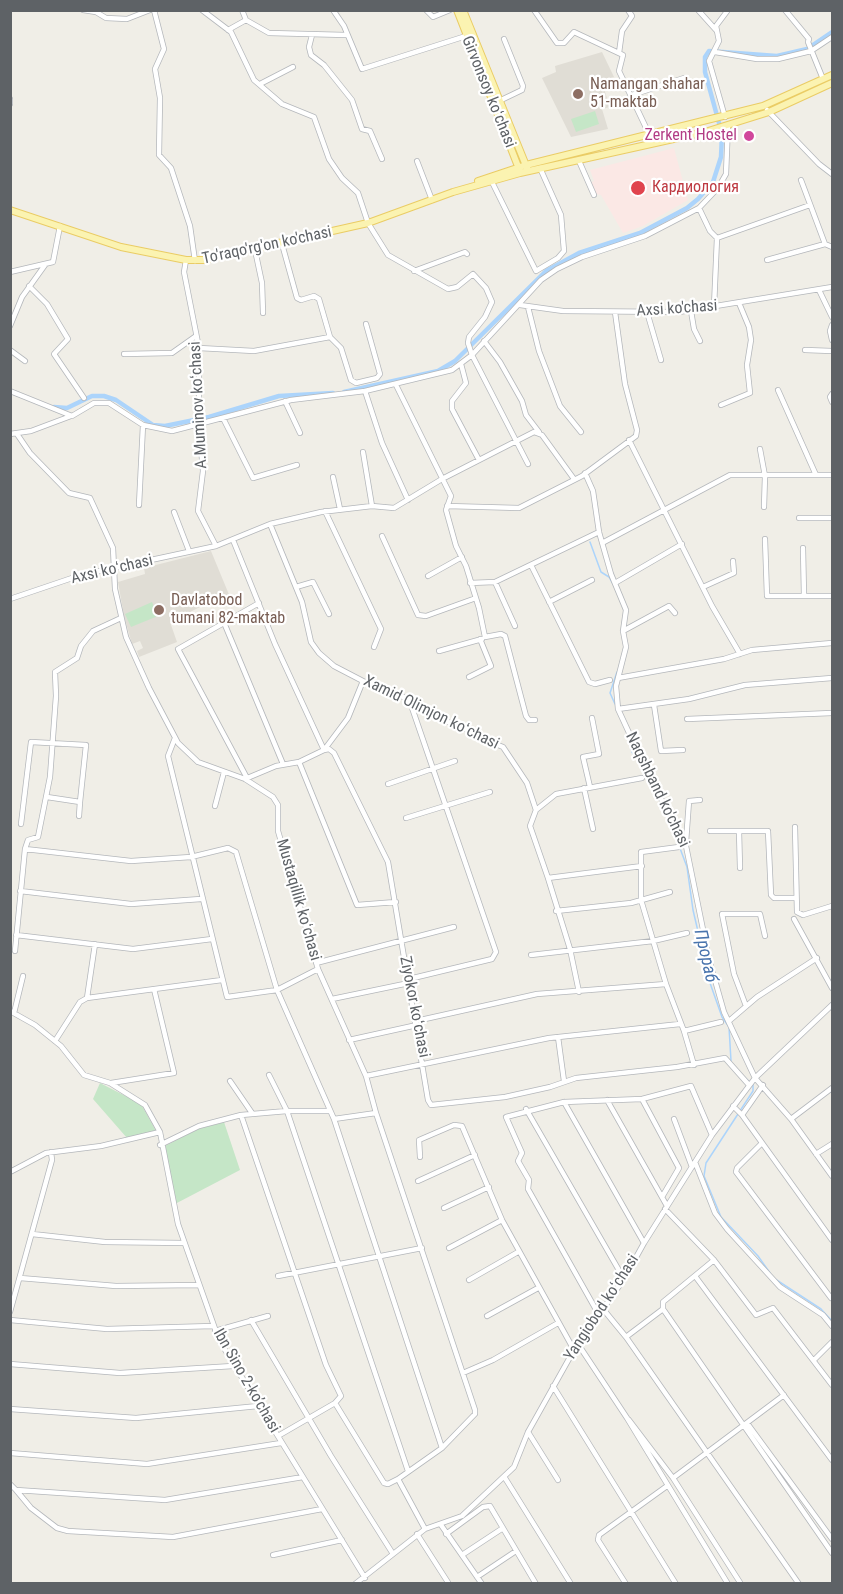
<!DOCTYPE html>
<html>
<head>
<meta charset="utf-8">
<style>
  body { margin:0 }
  #map { position:relative; width:843px; height:1594px; overflow:hidden; background:#f0eee7; font-family:"Roboto Condensed",sans-serif }
  canvas { display:block }
  .frame { position:absolute; inset:0; border:12px solid #5e6266; pointer-events:none }
</style>
</head>
<body>
<div id="map">
<canvas width="843" height="1594"></canvas>
<div class="frame"></div>
</div>
<script>
const ctx = document.querySelector('canvas').getContext('2d');
ctx.lineJoin = 'round';
function paint(path, color) { ctx.fillStyle = color; ctx.fill(path, 'evenodd'); }
const poly = rows => new Path2D(rows.map(r => 'M' + r).join(''));
function trace(path, color, width, dash) { ctx.strokeStyle = color; ctx.lineWidth = width; ctx.lineCap = dash ? 'butt' : 'round'; ctx.setLineDash(dash || []); ctx.stroke(path); }
function label(font, color, halo, rows, align = 'center') {
  ctx.font = font + ' "Roboto Condensed",sans-serif'; ctx.lineWidth = 4.5; ctx.setLineDash([]); ctx.textBaseline = 'middle'; ctx.strokeStyle = halo; ctx.fillStyle = color; for (const [text, x, y, turn = 0] of rows) {
    ctx.save(); ctx.translate(x, y); ctx.rotate((+turn || 0) * Math.PI / 180); ctx.textAlign = isNaN(turn) ? turn : align; if (halo) ctx.strokeText(text, 0, 0); ctx.fillText(text, 0, 0); ctx.restore();
  }
}
const education = poly([
  [602,52,614,77,602,83,610,107,602,109,608,129,571,137,542,78,556,72,555,66],
  [211,551,230,597,208,603,170,622,177,642,139,657,137,651,143,648,140,641,132,644,124,616,118,582,145,574,144,568]
]);
const medical = poly([
  [674,148,688,200,643,226,623,233,601,195,596,194,589,183,594,181,590,170]
]);
const green = poly([
  [595,111,599,124,576,132,571,119],
  [152,602,158,616,131,627,125,614],
  [100,1083,141,1104,156,1131,127,1138,93,1099],
  [224,1122,240,1170,175,1204,163,1147,198,1129]
]);
const stream = poly([
  [590,542,601,572,609,577,613,584],
  [615,704,610,693,617,672],
  [628,736,632,752,644,769],
  [669,819,687,867,693,910,710,983,722,1017,729,1027,731,1061],
  [741,1074,753,1085,753,1091,706,1163,704,1176,721,1217,758,1256,770,1273],
  [775,1279,821,1309,832,1321]
]);
const canal = poly([
  [344,392,438,371,455,361,546,271,579,253,640,233,687,208,698,199,713,182,721,157,722,134,705,72,705,57,709,51,777,56,807,49,832,32],
  [54,407,67,408,92,396,104,396,116,400,153,425,165,426,209,417,279,396,333,393]
]);
const minor = poly([
  [83,10,96,12,106,18,127,19,150,10],
  [154,10,164,49,155,69,160,98,159,155,171,168,190,226,195,261],
  [202,10,231,32,254,80,282,104,314,117,329,159,342,178,358,193,368,223,388,255,448,289,457,287,473,274,486,288,492,302,485,317,469,337,468,343,472,355,528,464],
  [242,10,246,20,269,33,346,35],
  [333,10,344,26,362,69,466,36],
  [426,10,433,17,450,10],
  [534,10,557,43,564,43,574,32,623,55,619,71,650,136],
  [698,10,716,30],
  [785,10,809,39,808,42,823,79],
  [228,30,246,20],
  [312,35,309,47,311,55,324,65,352,100,362,129,370,131,382,159],
  [715,52,757,59,778,59,811,51,832,37],
  [619,53,622,31,632,16,628,10],
  [260,84,293,67],
  [632,95,684,78],
  [10,99,10,104],
  [499,101,522,90,523,86,504,39],
  [767,110,819,164,832,174],
  [725,117,709,61,719,41,716,26,728,10],
  [417,161,432,200],
  [579,161,594,195],
  [491,180,536,271,558,258,564,251,561,215,540,168],
  [801,180,825,244,832,247],
  [699,208,710,231,717,238,810,205],
  [282,244,297,298,301,300,314,296,319,299,330,337,341,348,351,380,356,383,377,378,380,374,366,324],
  [255,250,262,283,263,313],
  [186,260,184,272,199,348,199,425,203,471,198,511,216,546],
  [767,260,825,244],
  [414,271,465,252,467,254],
  [10,272,53,262,60,226],
  [29,286,47,304,68,339,54,354,84,398],
  [819,290,832,317],
  [520,305,563,311,679,312,832,287],
  [528,307,539,351,560,406,581,432],
  [714,307,717,238],
  [691,311,694,329,700,341],
  [647,312,661,360],
  [832,325,830,331,832,340],
  [10,326,22,297,45,265],
  [484,341,500,362,522,401,526,415,539,432],
  [199,348,254,351,330,337],
  [10,350,25,361],
  [805,350,832,351],
  [124,354,172,353,196,336],
  [461,364,466,383,452,401,452,409,479,460],
  [396,385,451,496,446,510,456,546,466,566,479,608,485,637,501,634,505,636,526,716,529,720,535,720],
  [778,390,816,475],
  [10,391,72,416,94,403,109,403,143,425,172,431,291,400,365,391,452,370,472,355,541,280,557,269,582,257,645,236,699,208,718,188,726,174,728,125],
  [365,391,382,443,408,500],
  [832,394,830,397,832,402],
  [285,401,300,433],
  [721,405,750,393,747,365,751,340,749,327,739,303],
  [223,418,253,478,297,465],
  [10,434,31,431,71,416],
  [17,434,30,453,69,493,90,498,113,548,115,589,126,637,149,688,178,743,198,762,245,779,273,797,278,805,278,831,318,969,366,1076,376,1113,475,1410,475,1414,442,1448,398,1479,425,1529],
  [629,440,712,606,740,654],
  [760,449,765,476,764,507],
  [363,452,372,506],
  [585,473,593,491,599,532,611,574,626,610,623,631,626,647,616,686,618,709,649,776,686,846,709,959,724,1012,755,1078,791,1119,832,1176],
  [333,477,340,509],
  [139,505,143,425],
  [447,506,519,508,582,476,636,436,637,430,625,384,615,312],
  [325,511,381,629,374,647],
  [174,512,189,551],
  [799,518,832,518],
  [270,524,302,602,311,642,319,653,334,666,384,692,400,695,441,720,461,726,478,737,503,747,527,783,536,810,556,794,642,778],
  [382,536,418,615,426,616,476,598],
  [765,539,767,596,804,596],
  [233,540,275,644,324,750],
  [604,542,730,475,832,475],
  [803,548,804,596,832,596],
  [531,565,589,682,595,684,610,680],
  [428,576,462,557],
  [495,582,515,626],
  [470,583,495,582,599,532],
  [615,583,682,544],
  [296,587,313,582,329,614],
  [703,587,734,573,733,561],
  [10,599,81,575,216,546,270,524,321,512,372,506,394,508,442,479,534,432,542,435,574,479],
  [549,602,592,580],
  [225,625,283,764],
  [623,631,669,606,675,613],
  [439,651,482,639],
  [469,677,491,666,480,639],
  [618,678,724,659,752,650,832,643],
  [654,705,661,751,683,750],
  [618,709,689,699,745,685,832,678],
  [687,719,832,713],
  [175,738,168,756,227,997,277,990,318,969],
  [324,750,329,749,334,753,388,862,428,1100,431,1105,505,1097,550,1087,576,1078,677,1067,725,1058,749,1085],
  [299,762,357,905,396,902],
  [247,778,178,649,259,603],
  [245,779,276,766,299,762,324,750,348,718,363,681],
  [388,784,455,761],
  [590,787,583,757,599,754,592,718],
  [584,788,593,829],
  [215,806,224,772],
  [536,810,530,826,548,878],
  [79,816,80,802],
  [406,818,490,792],
  [21,824,31,742,86,745,80,802,47,797],
  [795,827,797,912,803,915,832,906],
  [710,831,768,831,771,895,774,898,795,898],
  [739,831,740,868],
  [686,842,689,801,700,800],
  [25,849,131,861,191,857,228,848,236,852,277,990,334,1119,442,1448],
  [20,891,131,904,201,899],
  [556,911,631,903,670,892],
  [794,919,832,988],
  [16,935,133,949,212,939],
  [95,944,87,998,222,980],
  [15,951,25,849,28,840,38,837,50,777,56,696,55,672,77,658,81,646,93,631,121,618],
  [531,955,653,941,687,933],
  [316,963,454,927],
  [409,979,492,959,496,952,410,702],
  [666,984,684,1031,721,1022],
  [579,992,570,949,548,878,642,866],
  [332,999,409,983],
  [746,1006,734,974,722,914,760,914,765,936],
  [10,1011,35,1025,61,1046,84,1075,110,1083,145,1105,160,1132,178,1224,219,1340,365,1578],
  [14,1013,23,976],
  [416,1021,537,994,666,984,641,900,641,852,679,847],
  [729,1021,757,997,817,958],
  [684,1031,694,1065],
  [558,1037,564,1081],
  [349,1040,417,1025],
  [55,1041,80,1002,87,998],
  [269,1075,287,1111,408,1471],
  [366,1076,549,1038,680,1024],
  [230,1081,252,1113],
  [111,1083,174,1073,154,989],
  [642,1099,679,1168,662,1197],
  [607,1100,667,1206],
  [564,1102,644,1243],
  [733,1106,742,1115,832,1240],
  [526,1109,624,1279],
  [241,1115,326,1365,341,1396,335,1403,384,1483,388,1484,398,1479],
  [742,1115,763,1085],
  [334,1119,376,1113],
  [674,1119,692,1167],
  [791,1119,832,1088],
  [761,1144,737,1168,736,1172,831,1298],
  [160,1145,199,1126,241,1115,287,1111,330,1111],
  [816,1154,832,1144],
  [420,1157,419,1140,454,1125,462,1126,502,1220,574,1350],
  [695,1162,715,1213,727,1229,780,1287,823,1315,832,1326],
  [10,1172,46,1153,101,1146,160,1132],
  [418,1181,475,1155],
  [444,1208,489,1187],
  [665,1209,714,1260,756,1315,773,1308,832,1385],
  [32,1234,105,1242,184,1243],
  [449,1248,502,1220],
  [714,1260,663,1302,663,1309,626,1337,799,1584],
  [278,1276,422,1248],
  [695,1276,832,1460],
  [20,1278,116,1286,198,1285],
  [469,1280,518,1252],
  [603,1309,626,1337],
  [663,1309,832,1553],
  [10,1312,52,1160,51,1152],
  [599,1315,528,1189,529,1180,518,1161,522,1153,506,1117,564,1102,642,1099,691,1086,712,1135],
  [487,1316,538,1288],
  [10,1320,107,1329,213,1326],
  [251,1320,331,1456,393,1554],
  [215,1331,268,1316],
  [578,1344,627,1418,728,1584],
  [814,1360,832,1342],
  [10,1364,120,1373,233,1366],
  [463,1373,493,1360,558,1323],
  [553,1386,676,1584],
  [10,1409,136,1418,258,1406],
  [629,1420,673,1478,741,1584],
  [747,1423,832,1539],
  [528,1432,558,1480],
  [278,1436,335,1403],
  [10,1453,147,1464,281,1443],
  [505,1478,571,1584],
  [673,1478,784,1395],
  [10,1484,16,1490,165,1500,303,1477],
  [16,1490,31,1508,57,1528,68,1531,173,1537,322,1509],
  [441,1525,482,1584],
  [417,1534,449,1584],
  [446,1534,483,1507,490,1506,536,1584],
  [273,1555,342,1540],
  [462,1555,503,1528],
  [477,1577,516,1551],
  [355,1584,425,1529,462,1516,514,1467,528,1432,574,1350,624,1279,644,1243,712,1135,755,1078,832,1005],
  [626,1584,598,1540,599,1535,667,1486]
]);
const major = poly([
  [457,10,519,169],
  [463,10,527,168],
  [478,181,526,165,763,106,832,75],
  [10,210,121,247,186,260,203,260,368,223,453,192,520,173,705,132,769,112,832,83]
]);
const markers = [
  [578,94,6,"#8d6e63"],
  [749,136,6,"#d1479c"],
  [638,188,8,"#e0444e"],
  [159,610,6,"#8d6e63"]
];
const educationNames = [
  ["Namangan shahar",590,85],
  ["51-maktab",590,103],
  ["Davlatobod",171,601],
  ["tumani 82-maktab",171,619]
];
const streetNames = [
  ["Girvonsoy koʻchasi",488,92,68],
  ["To'raqo'rg'on ko'chasi",267,246,-12],
  ["Axsi ko'chasi",677,309,-4],
  ["A.Muminov koʻchasi",199,405,-93],
  ["Axsi koʻchasi",112,570,-13],
  ["Xamid Olimjon koʻchasi",431,713,26],
  ["Naqshband ko'chasi",657,790,64],
  ["Mustaqillik koʻchasi",298,900,74],
  ["Ziyokor koʻchasi",414,1007,79],
  ["Yangiobod koʻchasi",602,1308,-57],
  ["Ibn Sino 2-koʼchasi",246,1381,60]
];
const hotelNames = [
  ["Zerkent Hostel",737,136]
];
const healthNames = [
  ["Кардиология",652,188]
];
const waterNames = [
  ["Прораб",705,956,77]
];
paint(education, '#e0ddd5');
paint(medical, '#fbe8e5');
paint(green, '#c5e6c7');
trace(stream, '#acd4fb', 1.5);
trace(canal, '#acd4fb', 4.5);
trace(minor, '#b4b7bb', 6);
trace(major, '#eacc65', 8);
trace(minor, '#fff', 4.5);
trace(major, '#fbf3b1', 6);
for (const [x, y, r, color] of markers) { const dot = new Path2D(); dot.arc(x, y, r, 0, 2 * Math.PI); ctx.fillStyle = color; ctx.fill(dot); trace(dot, '#fff', 2); }
label('16px', '#785e54', '#fff', educationNames, 'left');
label('16px', '#5e6266', '#fff', streetNames);
label('16px', '#b23c85', '#fff', hotelNames, 'right');
label('16px', '#be3a42', '#fff', healthNames, 'left');
label('italic 18px', '#4974ad', '#fff', waterNames);
</script>
</body>
</html>
